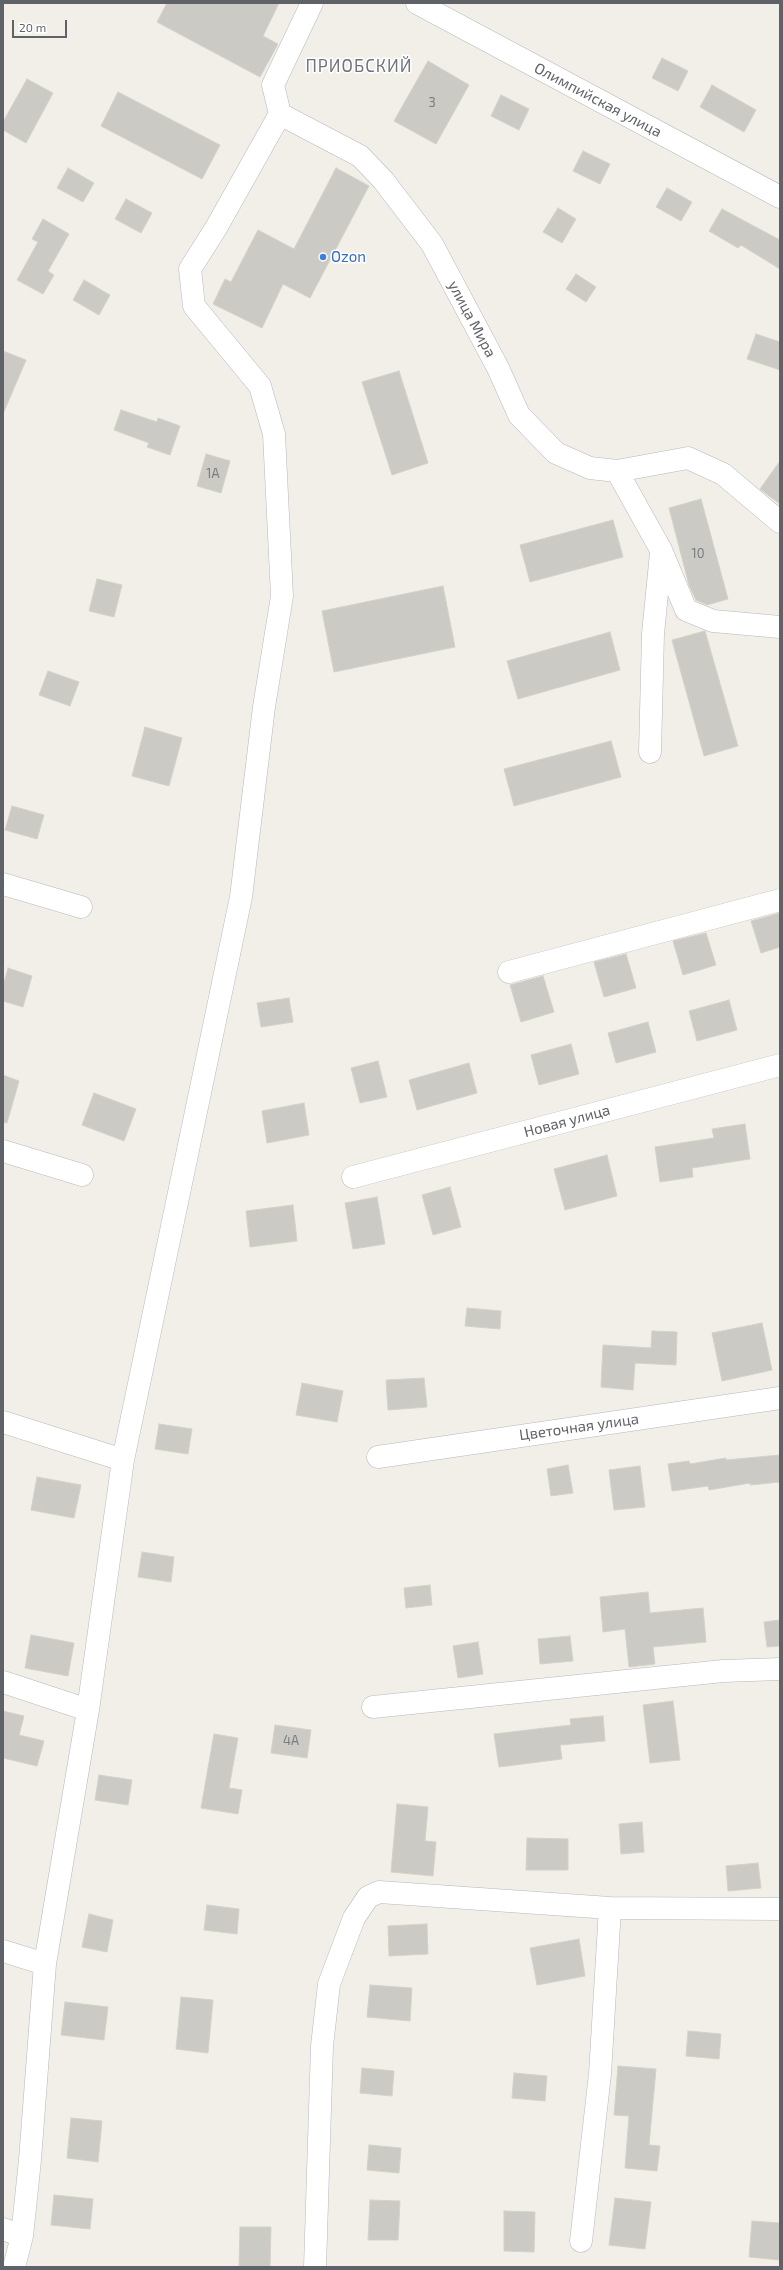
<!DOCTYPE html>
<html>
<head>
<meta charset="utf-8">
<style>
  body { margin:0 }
  #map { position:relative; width:783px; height:2270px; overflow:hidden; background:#f1efe8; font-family:"Exo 2",sans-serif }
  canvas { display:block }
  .frame { position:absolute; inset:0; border:4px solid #5f6368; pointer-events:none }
  .scale { position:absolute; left:12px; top:20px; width:55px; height:18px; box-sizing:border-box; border:2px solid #5f6368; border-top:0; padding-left:5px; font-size:12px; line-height:14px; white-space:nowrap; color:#5f6368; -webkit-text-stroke:3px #fff; paint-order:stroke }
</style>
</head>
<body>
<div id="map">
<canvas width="783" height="2270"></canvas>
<div class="frame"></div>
<div class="scale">20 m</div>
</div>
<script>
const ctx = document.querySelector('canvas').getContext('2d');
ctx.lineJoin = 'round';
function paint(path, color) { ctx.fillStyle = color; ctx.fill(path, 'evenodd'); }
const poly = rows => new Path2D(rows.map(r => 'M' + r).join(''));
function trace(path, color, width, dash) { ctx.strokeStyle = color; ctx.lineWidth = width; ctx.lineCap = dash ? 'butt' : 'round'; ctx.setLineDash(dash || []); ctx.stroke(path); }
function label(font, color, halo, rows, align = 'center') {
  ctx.font = font + ' "Exo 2",sans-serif'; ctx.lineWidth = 3; ctx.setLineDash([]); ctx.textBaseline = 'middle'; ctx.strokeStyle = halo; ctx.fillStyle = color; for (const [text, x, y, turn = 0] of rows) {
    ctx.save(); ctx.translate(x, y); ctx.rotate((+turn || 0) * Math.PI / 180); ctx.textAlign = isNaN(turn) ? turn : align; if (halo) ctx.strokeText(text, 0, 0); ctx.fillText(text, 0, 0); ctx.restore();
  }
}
const building = poly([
  [167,3,279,3,263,36,278,44,260,77,157,22,167,3],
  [662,58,688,71,678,91,652,78,662,58],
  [428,61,469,85,436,144,394,121,428,61],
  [27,79,53,93,26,143,3,130,3,122,27,79],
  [712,85,756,110,744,132,700,107,712,85],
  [118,92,220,145,202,179,101,126,118,92],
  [501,95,529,109,519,130,491,116,501,95],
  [583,151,610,164,600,184,573,171,583,151],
  [68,168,94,183,83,202,57,188,68,168],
  [336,168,369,186,310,298,283,284,262,328,213,304,225,279,231,282,258,230,294,249,336,168],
  [667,188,692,202,681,221,656,207,667,188],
  [126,199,152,213,141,233,115,219,126,199],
  [558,208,576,219,562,243,543,232,558,208],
  [722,209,780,240,780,269,741,245,738,248,709,231,722,209],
  [43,219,69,234,48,271,54,275,43,294,17,280,38,242,32,239,43,219],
  [576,274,596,287,586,302,566,289,576,274],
  [84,280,110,295,99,315,73,300,84,280],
  [756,334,780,342,780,370,747,359,756,334],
  [3,351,26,360,3,414,3,351],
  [399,371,428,463,392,475,362,382,399,371],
  [121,410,157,422,158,418,180,426,170,455,147,447,149,443,114,430,121,410],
  [206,454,230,461,221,493,197,486,206,454],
  [780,461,780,504,760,489,780,461],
  [701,499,728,599,707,605,696,600,689,585,669,508,701,499],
  [613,520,623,557,530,582,520,545,613,520],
  [97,579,122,585,114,617,89,611,97,579],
  [443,586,455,647,334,672,322,611,443,586],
  [705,631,738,746,704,756,672,640,705,631],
  [610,632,620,670,518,699,507,661,610,632],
  [48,671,79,682,70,706,39,695,48,671],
  [145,727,182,738,169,786,132,776,145,727],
  [611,741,621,777,514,806,504,769,611,741],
  [12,806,44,815,37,839,5,830,12,806],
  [780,913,780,947,761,953,751,921,780,913],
  [706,933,716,965,683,975,673,941,706,933],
  [626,954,636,988,604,997,594,962,626,954],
  [8,968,32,976,23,1007,3,1001,3,986,8,968],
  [543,976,554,1012,521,1022,510,985,543,976],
  [289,998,293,1022,261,1027,257,1003,289,998],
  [729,1000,737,1030,697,1041,689,1011,729,1000],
  [648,1022,656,1052,616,1063,608,1033,648,1022],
  [571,1044,579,1074,539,1085,531,1055,571,1044],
  [378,1061,387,1097,360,1103,351,1068,378,1061],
  [469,1063,477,1093,417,1110,409,1080,469,1063],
  [3,1075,19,1081,7,1123,3,1122,3,1075],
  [94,1093,136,1109,124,1141,82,1125,94,1093],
  [304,1103,309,1135,267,1143,262,1111,304,1103],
  [745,1124,750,1159,692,1168,693,1177,660,1182,655,1147,714,1138,712,1129,745,1124],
  [607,1155,617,1196,565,1210,554,1169,607,1155],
  [450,1187,461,1227,433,1235,422,1195,450,1187],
  [377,1197,385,1244,353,1249,345,1203,377,1197],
  [293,1205,297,1241,250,1247,246,1211,293,1205],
  [467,1308,501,1311,500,1329,465,1326,467,1308],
  [762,1323,772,1370,722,1381,712,1333,762,1323],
  [652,1331,677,1332,676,1365,635,1363,633,1390,601,1387,603,1345,651,1348,652,1331],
  [424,1378,427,1407,388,1410,386,1380,424,1378],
  [302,1383,343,1391,337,1422,296,1415,302,1383],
  [159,1424,192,1429,188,1454,155,1449,159,1424],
  [780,1455,780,1482,750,1485,750,1483,709,1490,708,1486,672,1491,668,1464,689,1461,690,1464,726,1458,726,1460,780,1455],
  [568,1465,573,1493,551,1496,547,1469,568,1465],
  [640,1466,645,1507,614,1510,609,1470,640,1466],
  [37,1477,81,1485,74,1518,31,1510,37,1477],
  [142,1552,174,1557,171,1582,138,1577,142,1552],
  [430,1585,432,1605,406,1608,404,1588,430,1585],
  [648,1592,650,1613,703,1608,706,1642,653,1647,655,1664,629,1667,625,1629,603,1632,600,1597,648,1592],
  [780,1620,780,1646,767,1647,764,1622,780,1620],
  [31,1635,74,1643,68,1676,25,1668,31,1635],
  [570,1636,573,1661,540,1664,538,1639,570,1636],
  [478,1642,483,1674,458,1678,453,1646,478,1642],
  [673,1701,680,1760,650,1763,643,1705,673,1701],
  [3,1711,24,1716,19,1735,44,1741,37,1766,3,1758,3,1711],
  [603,1716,605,1741,560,1745,562,1759,499,1767,494,1734,571,1725,570,1719,603,1716],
  [275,1725,311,1730,307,1758,271,1753,275,1725],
  [214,1734,238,1738,229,1788,242,1790,238,1814,201,1808,214,1734],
  [99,1775,132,1780,128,1805,95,1800,99,1775],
  [397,1804,428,1807,425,1841,436,1842,433,1876,391,1872,397,1804],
  [642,1822,644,1852,621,1854,619,1824,642,1822],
  [527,1838,568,1839,568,1870,526,1870,527,1838],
  [758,1863,761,1888,728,1891,726,1866,758,1863],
  [207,1905,239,1909,237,1934,204,1930,207,1905],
  [89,1914,113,1920,107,1952,82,1947,89,1914],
  [427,1924,428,1954,389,1956,388,1926,427,1924],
  [579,1939,585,1976,537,1985,530,1948,579,1939],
  [370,1985,412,1988,410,2021,367,2017,370,1985],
  [181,1997,213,2000,208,2053,176,2049,181,1997],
  [65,2002,108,2007,104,2040,61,2035,65,2002],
  [688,2031,721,2034,719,2059,686,2056,688,2031],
  [618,2066,656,2069,649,2145,660,2146,657,2171,625,2168,629,2116,614,2115,618,2066],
  [362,2068,394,2071,392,2096,360,2093,362,2068],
  [514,2073,547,2076,545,2101,512,2098,514,2073],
  [71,2118,102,2121,98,2162,67,2158,71,2118],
  [369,2145,401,2148,399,2173,367,2170,369,2145],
  [54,2195,93,2199,90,2229,51,2225,54,2195],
  [615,2198,651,2202,645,2249,609,2245,615,2198],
  [370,2200,400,2201,398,2240,368,2240,370,2200],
  [504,2211,535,2212,534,2252,504,2251,504,2211],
  [752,2221,780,2223,780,2260,749,2257,752,2221],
  [240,2227,271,2227,270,2267,239,2267,240,2227]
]);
const minor = poly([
  [312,3,273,85,280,114,360,156,383,180,432,244,498,368,519,415,556,453,590,468,617,471,688,458,723,474,780,522],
  [417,3,780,197],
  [617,471,661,550,686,610,713,621,780,627],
  [650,752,653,634,661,553],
  [3,884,81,907],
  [509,972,780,900],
  [3,1151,82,1175],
  [353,1177,780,1065],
  [3,1422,123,1460],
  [378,1457,780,1398],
  [3,1682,88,1710],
  [373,1707,723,1671,780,1669],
  [3,1951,45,1964],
  [3,2229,22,2236],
  [581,2241,600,2074,610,1908],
  [14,2267,22,2236,30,2160,45,1964,88,1710,123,1460,241,897,264,707,282,596,274,434,260,386,194,306,190,269,216,228,280,114],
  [315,2267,322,2046,329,1984,354,1918,368,1897,379,1892,610,1908,780,1909]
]);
const markers = [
  [323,257,4,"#3f7fe0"]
];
const numberNames = [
  ["3",432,103],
  ["1А",213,474],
  ["10",698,554],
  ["4А",291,1741]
];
const streetNames = [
  ["Олимпийская улица",598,100,28],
  ["улица Мира",472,319,62],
  ["Новая улица",567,1121,-15],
  ["Цветочная улица",579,1427,-8]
];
const shopNames = [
  ["Ozon",331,257]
];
const quarterNames = [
  ["ПРИОБСКИЙ",359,66]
];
paint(building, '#cccac5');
trace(building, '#d6d1c6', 1);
trace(minor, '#b5b8bc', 23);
trace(minor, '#fff', 22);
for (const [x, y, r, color] of markers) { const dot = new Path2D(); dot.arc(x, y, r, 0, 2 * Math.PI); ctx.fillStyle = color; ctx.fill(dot); trace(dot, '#fff', 1.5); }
label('13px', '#7a7d7f', null, numberNames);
label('15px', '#5f6368', '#fff', streetNames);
label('15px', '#366cbe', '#fff', shopNames, 'left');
ctx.letterSpacing = '1px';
label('17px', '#70757a', '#fff', quarterNames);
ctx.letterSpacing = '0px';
</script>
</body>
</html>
